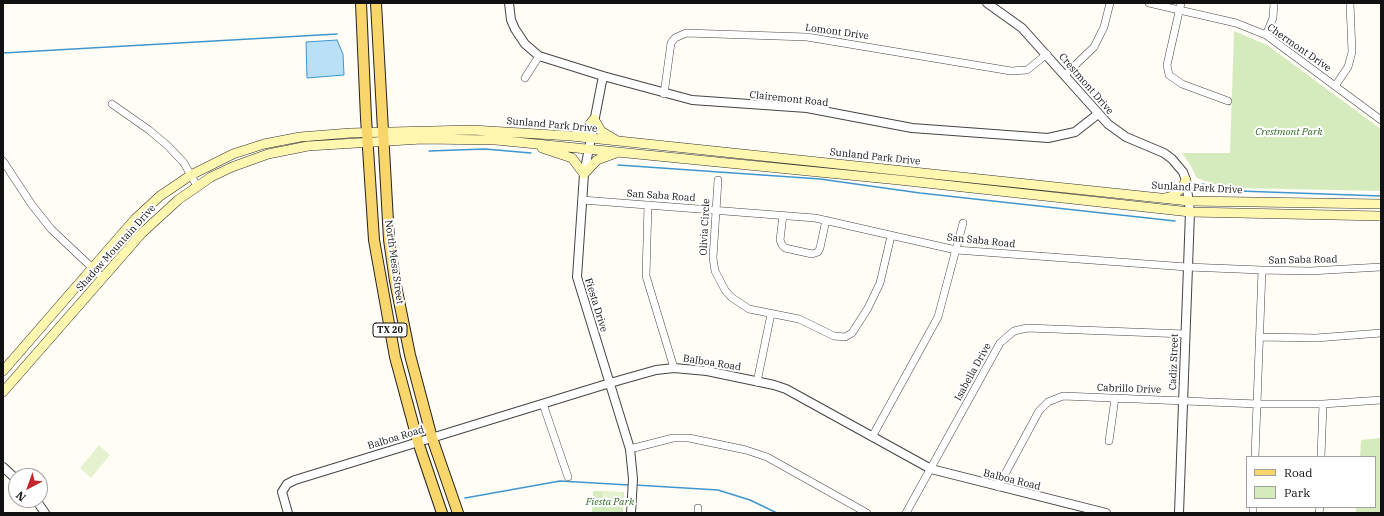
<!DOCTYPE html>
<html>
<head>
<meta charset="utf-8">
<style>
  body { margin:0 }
  #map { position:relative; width:1384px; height:516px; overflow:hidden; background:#fffdf5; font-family:"IBM Plex Serif",serif }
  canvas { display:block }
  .frame { position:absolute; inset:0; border:4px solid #111; pointer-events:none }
  .legend { position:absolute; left:1246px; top:456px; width:130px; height:52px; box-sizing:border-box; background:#fff; border:1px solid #a0a0a0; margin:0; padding:5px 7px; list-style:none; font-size:12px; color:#111 }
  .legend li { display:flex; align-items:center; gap:8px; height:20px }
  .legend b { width:20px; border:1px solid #a0a0a0 }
  .north { position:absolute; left:8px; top:468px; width:40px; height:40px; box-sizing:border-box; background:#fff; border:1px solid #a0a0a0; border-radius:50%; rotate:221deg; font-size:11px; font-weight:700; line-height:16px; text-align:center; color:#111 }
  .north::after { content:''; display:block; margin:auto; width:14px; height:18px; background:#c4262e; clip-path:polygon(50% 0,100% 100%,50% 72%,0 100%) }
</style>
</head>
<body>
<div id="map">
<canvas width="1384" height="516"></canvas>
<div class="frame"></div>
<ul class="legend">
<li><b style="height:5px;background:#f9d66b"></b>Road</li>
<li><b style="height:11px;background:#d5ebbd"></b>Park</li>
</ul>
<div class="north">N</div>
</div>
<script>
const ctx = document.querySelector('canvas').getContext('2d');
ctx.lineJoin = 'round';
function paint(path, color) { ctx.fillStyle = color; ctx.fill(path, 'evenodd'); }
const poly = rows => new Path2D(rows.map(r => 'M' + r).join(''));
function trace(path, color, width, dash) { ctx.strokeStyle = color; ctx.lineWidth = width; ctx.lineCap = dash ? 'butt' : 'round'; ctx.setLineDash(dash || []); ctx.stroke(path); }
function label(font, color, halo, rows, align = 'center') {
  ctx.font = font + ' "IBM Plex Serif",serif'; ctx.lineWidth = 4; ctx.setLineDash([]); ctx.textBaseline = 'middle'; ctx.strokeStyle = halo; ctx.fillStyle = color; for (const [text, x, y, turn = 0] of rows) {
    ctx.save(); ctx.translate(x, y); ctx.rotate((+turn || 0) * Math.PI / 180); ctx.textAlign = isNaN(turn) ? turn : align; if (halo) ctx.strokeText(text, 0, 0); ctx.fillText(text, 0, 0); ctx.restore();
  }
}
const green = poly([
  [1234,31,1267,45,1381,129,1381,191,1242,188,1217,185,1197,178,1189,163,1182,153,1230,153],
  [1381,438,1381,513,1356,513,1356,507,1375,507,1375,457,1360,457,1361,440],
  [593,491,624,492,623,513,592,513]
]);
const pitch = poly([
  [99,445,110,455,91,478,80,468],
  [602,491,622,492,621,507,602,507]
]);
const water = poly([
  [337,40,343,54,344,75,307,78,306,42,337,40]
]);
const stream = poly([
  [3,53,337,34],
  [429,151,485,149,531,153],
  [618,165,820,179,920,193,1175,221],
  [1202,184,1239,191,1381,196],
  [635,485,718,490,750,500,777,513],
  [465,498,560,481,629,485]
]);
const minor = poly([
  [1149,3,1236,23,1266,35,1381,120],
  [1181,3,1167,65,1169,75,1182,84,1228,101],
  [1266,35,1273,18,1274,3],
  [1065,75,1094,47,1104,27,1110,3],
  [525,78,539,56],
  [1335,86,1348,67,1352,52,1350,3],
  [664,94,671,43,675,38,686,33,807,37,1011,71,1027,70,1047,54],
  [112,104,149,130,168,146,184,163,197,186],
  [3,161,32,205,51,229,103,278],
  [718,180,713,258,715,271,725,290,731,297,749,309,799,319,834,336,845,337,852,333,868,308,880,283,891,236],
  [582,200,815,218,956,250,1187,267,1262,270,1310,271,1381,267],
  [648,205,646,276,674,368],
  [783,215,780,240,782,245,785,248,812,254,818,252,820,248,826,220],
  [1260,337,1316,338,1381,333],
  [757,382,771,314],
  [543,404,568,477],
  [872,437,938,317,963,223],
  [1109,441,1115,398],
  [630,449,673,438,689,438,746,450,767,457,867,513],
  [1255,457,1262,270],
  [1321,457,1323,404],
  [998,487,1039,411,1048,402,1063,396,1258,404,1323,404,1381,400],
  [698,513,698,508],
  [906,513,1000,343,1014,331,1027,328,1185,334],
  [1253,513,1253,507],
  [1319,513,1320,507]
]);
const tertiary = poly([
  [509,3,511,20,515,29,525,44,539,56,603,76,692,100,807,108,912,128,1048,138,1075,132,1098,114],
  [987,3,1022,28,1108,124,1126,137,1164,153,1172,159,1183,172,1186,180,1190,212,1179,513],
  [603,76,584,174,577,277,630,449,633,479,631,513],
  [3,467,16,479],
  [36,500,45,513],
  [288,513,282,492,287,484,295,480,610,383,656,370,674,368,707,371,774,385,786,389,931,469,1106,513]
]);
const secondary = poly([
  [572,136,585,130,594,119,601,131,616,140],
  [542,148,572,158,584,174,597,160,616,153],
  [1165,198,1172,196,1182,188,1186,180],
  [3,371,108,250,135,219,160,196,191,175,233,154,264,144,300,137,350,133,472,130,571,136,1189,201,1381,204],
  [3,392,142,233,178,200,211,177,232,167,268,154,308,146,422,139,496,140,899,180,1190,212,1381,216]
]);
const primary = poly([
  [361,3,366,118,374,240,395,357,418,442,442,513],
  [376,3,389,240,395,281,410,355,432,438,458,513]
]);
const shields = [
  [390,330,34]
];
const shieldNames = [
  ["TX 20",390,330]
];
const streetNames = [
  ["Lomont Drive",837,32,8],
  ["Chermont Drive",1299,48,35],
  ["Crestmont Drive",1086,84,49],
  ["Clairemont Road",789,99,6],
  ["Sunland Park Drive",552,125,5],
  ["Sunland Park Drive",875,157,6],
  ["Sunland Park Drive",1197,188,3],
  ["San Saba Road",661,196,4],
  ["Olivia Circle",705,227,-87],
  ["San Saba Road",981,241,6],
  ["Shadow Mountain Drive",116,248,-48],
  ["San Saba Road",1303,260,-1],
  ["North Mesa Street",394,262,82],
  ["Fiesta Drive",596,305,73],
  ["Cadiz Street",1174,362,-88],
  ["Balboa Road",712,363,9],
  ["Isabella Drive",973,372,-61],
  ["Cabrillo Drive",1129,389,2],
  ["Balboa Road",396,438,-17],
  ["Balboa Road",1012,480,14]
];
const parkNames = [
  ["Crestmont Park",1289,132],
  ["Fiesta Park",610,502]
];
paint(green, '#d5ebbd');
paint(pitch, '#e6f2cf');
paint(water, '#b9e0f7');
trace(water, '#3f96cf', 1);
trace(stream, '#3f96cf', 1.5);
trace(minor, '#444', 8);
trace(tertiary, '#444', 10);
trace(secondary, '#333', 10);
trace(primary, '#222', 12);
trace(minor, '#fff', 7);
trace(tertiary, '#fff', 8);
trace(secondary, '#fff6b0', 9);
trace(primary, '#f9d66b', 10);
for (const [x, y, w] of shields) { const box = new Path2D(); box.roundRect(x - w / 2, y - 7, w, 14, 3); ctx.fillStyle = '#fff'; ctx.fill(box); trace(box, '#111', 1); }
label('bold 9px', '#111', null, shieldNames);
label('10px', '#111', '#fff', streetNames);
label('italic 10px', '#2f6b1f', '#fff', parkNames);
</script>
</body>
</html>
